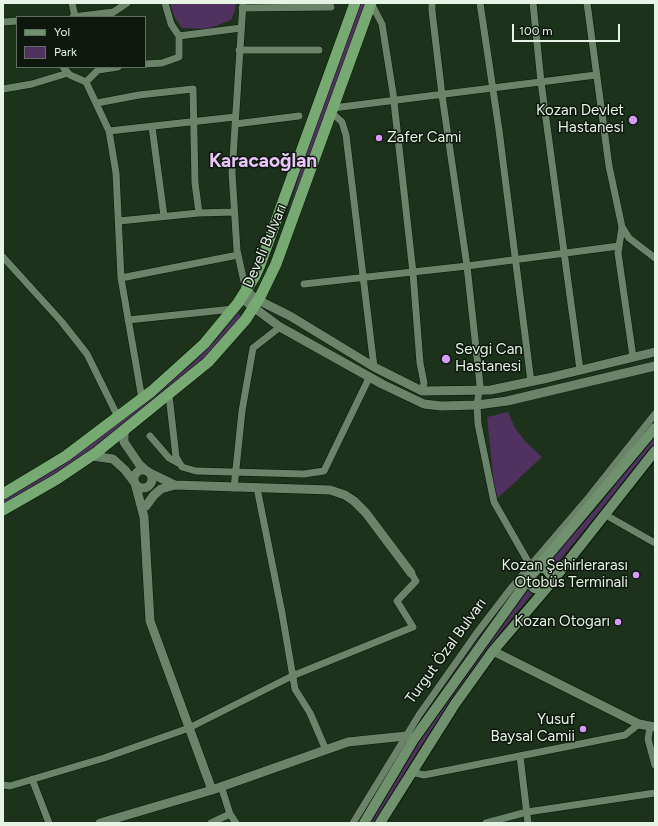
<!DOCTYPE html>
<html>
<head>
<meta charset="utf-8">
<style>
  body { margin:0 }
  #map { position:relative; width:658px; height:826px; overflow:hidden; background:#1c321b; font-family:Figtree,sans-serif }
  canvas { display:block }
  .frame { position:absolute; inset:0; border:4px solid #e6f4e5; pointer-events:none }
  .legend { position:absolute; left:16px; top:16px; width:130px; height:52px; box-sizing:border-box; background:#0d170d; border:1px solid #646f63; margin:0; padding:5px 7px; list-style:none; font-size:12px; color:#e6f4e5 }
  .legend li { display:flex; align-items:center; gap:8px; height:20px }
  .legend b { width:20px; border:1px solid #646f63 }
  .scale { position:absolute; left:512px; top:24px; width:108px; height:18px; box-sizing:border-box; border:2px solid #e6f4e5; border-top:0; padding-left:5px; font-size:12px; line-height:14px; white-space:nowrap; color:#e6f4e5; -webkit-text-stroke:3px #0d170d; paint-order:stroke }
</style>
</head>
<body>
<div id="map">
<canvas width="658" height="826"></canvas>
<div class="frame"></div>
<ul class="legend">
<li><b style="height:5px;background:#6f916d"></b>Yol</li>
<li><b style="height:11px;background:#503160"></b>Park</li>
</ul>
<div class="scale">100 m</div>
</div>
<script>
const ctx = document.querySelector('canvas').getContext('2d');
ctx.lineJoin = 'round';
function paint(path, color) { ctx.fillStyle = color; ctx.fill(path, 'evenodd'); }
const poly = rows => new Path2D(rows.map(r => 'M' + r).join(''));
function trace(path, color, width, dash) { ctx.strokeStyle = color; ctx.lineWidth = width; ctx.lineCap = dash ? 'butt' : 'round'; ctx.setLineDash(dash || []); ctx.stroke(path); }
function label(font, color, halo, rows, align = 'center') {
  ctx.font = font + ' Figtree,sans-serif'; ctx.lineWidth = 3; ctx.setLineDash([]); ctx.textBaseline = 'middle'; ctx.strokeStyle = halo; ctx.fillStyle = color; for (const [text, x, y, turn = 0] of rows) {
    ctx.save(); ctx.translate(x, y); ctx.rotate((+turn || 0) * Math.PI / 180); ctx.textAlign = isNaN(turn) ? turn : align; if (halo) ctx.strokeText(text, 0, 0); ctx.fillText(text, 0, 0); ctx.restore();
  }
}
const green = poly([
  [170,3,236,3,235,11,231,20,207,29,182,28,174,16],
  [360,3,366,3,286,221,304,159],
  [238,313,243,318,196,366,74,463,3,505,3,500,68,461,158,391,193,363,216,340],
  [508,412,515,428,525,441,542,457,498,498,494,485,487,417],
  [655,435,655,443,555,566,550,560,596,509],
  [516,584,518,585,424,717,423,715],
  [526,588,532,594,502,630,452,699,417,752,374,823,370,823,414,748]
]);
const minor = poly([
  [72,3,75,17],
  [243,3,232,173,237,250,246,291],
  [371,3,382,24,393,93,413,273,420,363,424,383,422,391],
  [432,3,432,11,442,95,467,266,480,385,477,405,478,424,494,502,530,565],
  [480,3,499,130,531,382],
  [533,3,541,82,580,370],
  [587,3,609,166,622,227,629,238,655,258],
  [242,8,331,7],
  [109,15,127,3],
  [73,17,113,12],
  [3,22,17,21],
  [179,36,241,28],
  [239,50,319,50],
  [145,64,162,63,179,57,179,36,171,24,165,3],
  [63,67,70,75,86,82,109,131,116,173,121,278,142,399],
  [86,82,98,70,118,67],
  [3,89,32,84,68,73],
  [97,103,139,95,193,89,195,183,199,213],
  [333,108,596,75],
  [331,112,342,122,346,135,374,367],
  [235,124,299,116],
  [152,127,164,216],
  [109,131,235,117],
  [119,221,199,213,234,212],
  [622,227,618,253,633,357],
  [3,257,61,321,87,354,118,417],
  [121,278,238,255],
  [304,284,467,266,619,246],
  [128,320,233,309],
  [169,395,176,457,182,467,196,471,304,474,324,471,369,378],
  [150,436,169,458,178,463],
  [234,488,242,411,253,348,280,327],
  [257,488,282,613,295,689,310,713,326,750],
  [604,514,655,543],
  [650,727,648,739,655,765],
  [520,756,528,823],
  [411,772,424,775,625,735,639,724],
  [32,779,49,823],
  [3,785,10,786,104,758,189,728,292,676,413,627,397,601,416,581,411,573],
  [221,786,230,814,236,823],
  [211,823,230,814],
  [353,823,419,715,476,634,512,587,589,497,655,414],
  [486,823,527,812,655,793]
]);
const tertiary = poly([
  [246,291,258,300,290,316,374,367,422,391,491,390,548,378,655,352],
  [241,298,280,327,382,384,424,404,441,406,477,405,507,401,655,366],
  [124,430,124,442,139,464,148,472,175,485,161,489,154,495,146,506],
  [92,456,113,459,125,470,135,483,144,517,150,621,212,790],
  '134 479a9 9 0 1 1 18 0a9 9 0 1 1-18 0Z',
  [175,485,330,490,345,495,354,501,366,513,411,573],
  [493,651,639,724,655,727],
  [100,823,212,790,348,742,406,736,414,739]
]);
const secondary = poly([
  [544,591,534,588,531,584,530,565,546,569,554,579],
  [364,823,414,739,530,577,655,428],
  [380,823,455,704,493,651,551,583,655,451]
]);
const trunk = poly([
  [3,494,66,456,152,391,204,344,238,303,255,276,260,265,355,3],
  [3,510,57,479,97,452,208,362,246,319,260,297,276,264,371,3]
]);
const markers = [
  [633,120,5,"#d89af8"],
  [379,138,4,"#d89af8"],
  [446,359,5,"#d89af8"],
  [636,575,4,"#d89af8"],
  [618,622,4,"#d89af8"],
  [583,729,4,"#d89af8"]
];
const poiNames = [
  ["Kozan Devlet",624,111],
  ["Hastanesi",624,128],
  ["Zafer Cami",387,138,"left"],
  ["Sevgi Can",455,350,"left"],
  ["Hastanesi",455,367,"left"],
  ["Kozan Şehirlerarası",628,566],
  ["Otobüs Terminali",628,583],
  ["Kozan Otogarı",610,622],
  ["Yusuf",575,720],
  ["Baysal Camii",575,737]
];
const streetNames = [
  ["Develi Bulvarı",265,246,-67],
  ["Turgut Özal Bulvarı",446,651,-54]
];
const districtNames = [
  ["Karacaoğlan",263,161]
];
paint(green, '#503160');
trace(minor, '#051905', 8);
trace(tertiary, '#051905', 10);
trace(secondary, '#051905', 12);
trace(trunk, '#051905', 12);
trace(minor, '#6b8369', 7);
trace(tertiary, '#6b8369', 9);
trace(secondary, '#6f916d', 10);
trace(trunk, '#76aa72', 11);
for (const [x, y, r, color] of markers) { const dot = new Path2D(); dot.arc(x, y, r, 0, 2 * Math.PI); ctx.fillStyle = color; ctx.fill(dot); trace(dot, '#0d170d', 1.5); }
label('15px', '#e6f4e5', '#0d170d', poiNames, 'right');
label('15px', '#e6f4e5', '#0d170d', streetNames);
label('bold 19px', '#e8c6fa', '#0d170d', districtNames);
</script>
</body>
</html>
